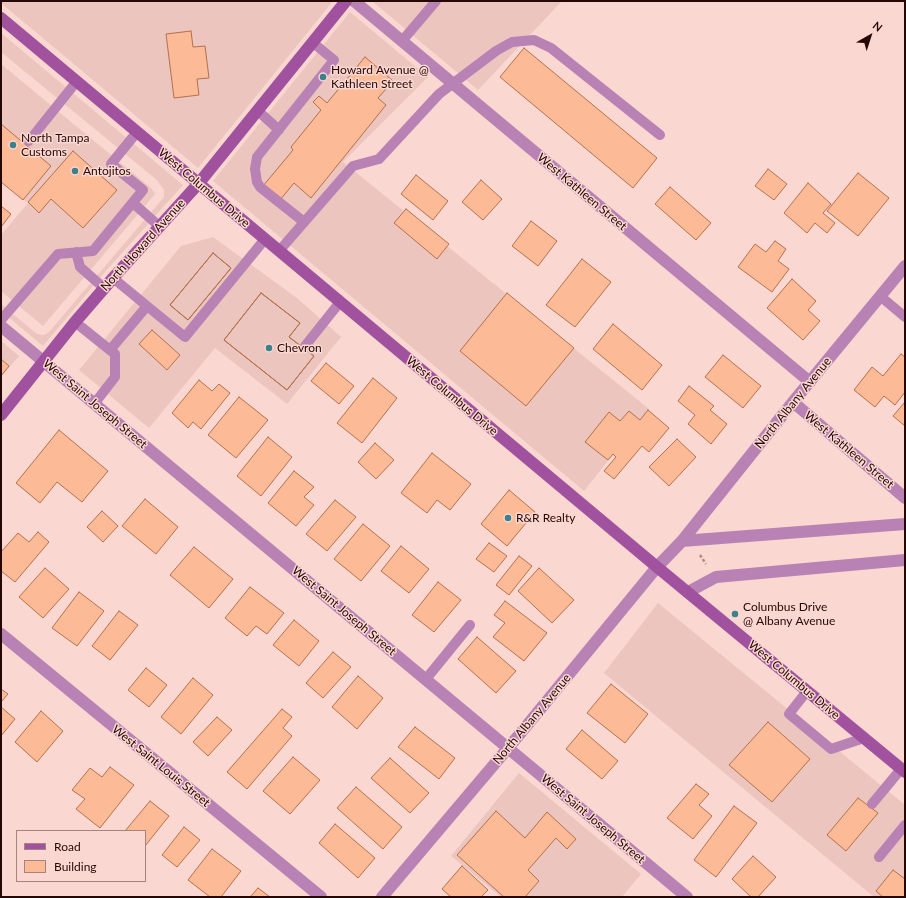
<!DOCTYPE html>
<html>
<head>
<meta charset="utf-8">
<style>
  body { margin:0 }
  #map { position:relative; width:906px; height:898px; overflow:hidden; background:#fad7d1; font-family:Lato,sans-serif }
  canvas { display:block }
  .frame { position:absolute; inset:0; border:2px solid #250805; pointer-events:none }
  .legend { position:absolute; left:16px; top:830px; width:130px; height:52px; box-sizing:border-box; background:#fad7d1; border:1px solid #a5847f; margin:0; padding:5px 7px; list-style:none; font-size:12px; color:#250805 }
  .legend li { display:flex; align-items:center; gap:8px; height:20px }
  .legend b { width:20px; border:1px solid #a5847f }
  .north { position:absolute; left:850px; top:16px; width:40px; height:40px; -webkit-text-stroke:3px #fad7d1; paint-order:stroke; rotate:39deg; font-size:11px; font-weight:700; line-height:16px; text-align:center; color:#250805 }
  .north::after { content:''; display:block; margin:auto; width:14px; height:18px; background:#250805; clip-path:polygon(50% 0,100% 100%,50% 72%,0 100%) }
</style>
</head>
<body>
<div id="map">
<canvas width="906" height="898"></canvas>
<div class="frame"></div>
<ul class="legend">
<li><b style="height:5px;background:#a1529e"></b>Road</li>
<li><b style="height:11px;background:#fcba97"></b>Building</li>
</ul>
<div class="north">N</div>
</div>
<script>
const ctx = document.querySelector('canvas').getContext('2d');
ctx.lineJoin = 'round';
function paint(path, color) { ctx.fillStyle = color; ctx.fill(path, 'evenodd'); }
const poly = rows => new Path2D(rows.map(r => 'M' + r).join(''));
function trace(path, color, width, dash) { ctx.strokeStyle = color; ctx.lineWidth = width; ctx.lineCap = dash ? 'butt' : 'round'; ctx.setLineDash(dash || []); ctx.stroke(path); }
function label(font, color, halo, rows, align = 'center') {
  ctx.font = font + ' Lato,sans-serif'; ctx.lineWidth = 3; ctx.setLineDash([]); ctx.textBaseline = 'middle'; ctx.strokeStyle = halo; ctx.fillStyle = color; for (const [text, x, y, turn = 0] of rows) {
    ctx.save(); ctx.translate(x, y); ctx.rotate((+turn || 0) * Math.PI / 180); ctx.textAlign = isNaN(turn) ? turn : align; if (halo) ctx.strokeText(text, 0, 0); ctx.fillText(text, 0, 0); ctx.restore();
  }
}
const built = poly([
  [1,1,333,1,198,168,1,3],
  [372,1,562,1,478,90],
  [350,12,428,77,343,162,649,409,584,491,213,181],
  [1,33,183,185,105,272,43,346,1,311,1,304,37,334,42,335,44,335,49,332,164,197,164,190,157,180,1,52],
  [1,64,151,188,155,194,43,326,1,291,1,235,28,203,1,181],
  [213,237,297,298,341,337,287,404,215,348,149,428,79,370,181,246],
  [1,341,19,356,1,377],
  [658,603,905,805,905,897,874,897,604,673],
  [519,773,641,874,622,897,501,897,451,856]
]);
const building = poly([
  [191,31,193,47,205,46,209,78,197,79,199,95,174,98,166,34,191,31],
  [524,48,657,158,633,188,500,77,524,48],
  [365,57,393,81,378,98,386,105,311,198,294,183,280,200,263,186,293,150,291,147,321,110,313,102,319,96,327,103,365,57],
  [1,124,51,166,23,200,1,182,1,124],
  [73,151,117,190,83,228,51,199,39,213,28,202,73,151],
  [768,169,787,184,774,200,755,186,768,169],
  [858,173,889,198,858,236,827,211,858,173],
  [416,175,448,201,433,220,401,194,416,175],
  [481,180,502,199,483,220,462,202,481,180],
  [808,183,831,204,823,213,835,223,827,233,815,223,807,233,784,213,808,183],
  [670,187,711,223,696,240,655,204,670,187],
  [1,206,11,214,1,227,1,206],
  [406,209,449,244,437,259,394,223,406,209],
  [531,221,557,241,538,266,512,246,531,221],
  [775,241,786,249,778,261,789,269,772,292,738,267,755,244,766,252,775,241],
  [213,253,231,268,188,320,170,305,213,253],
  [213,253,231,268,188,320,170,305,213,253],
  [582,259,611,282,575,327,546,305,582,259],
  [792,279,816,301,808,310,820,321,803,340,767,308,792,279],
  [261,293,300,323,289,337,314,356,287,390,224,340,261,293],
  [261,293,300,323,289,337,314,356,287,390,224,340,261,293],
  [507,293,574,348,526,406,460,351,507,293],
  [613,324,662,365,642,390,593,349,613,324],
  [152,330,180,355,167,370,139,344,152,330],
  [901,354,905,357,905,392,895,405,884,396,875,407,854,390,872,367,883,376,901,354],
  [723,355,761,386,743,408,705,377,723,355],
  [1,359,9,366,1,376,1,359],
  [326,363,354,386,339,404,311,381,326,363],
  [373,378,397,398,362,443,337,423,373,378],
  [199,380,212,391,219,384,230,393,201,429,193,422,188,428,172,413,199,380],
  [689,386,714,406,710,410,727,424,711,444,688,424,695,415,678,401,689,386],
  [239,397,268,420,236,458,208,435,239,397],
  [905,402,905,426,893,416,905,402],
  [648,410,669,428,649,452,642,446,614,479,604,471,616,457,613,454,608,460,585,442,609,412,620,421,629,411,640,420,648,410],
  [59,430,108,471,82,502,57,482,40,503,16,483,59,430],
  [268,437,292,457,261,496,237,476,268,437],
  [677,439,696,457,669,486,649,467,677,439],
  [375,443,394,460,376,479,358,462,375,443],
  [432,453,471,484,450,510,437,500,427,513,401,493,432,453],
  [294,471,314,487,304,497,314,505,296,526,268,503,294,471],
  [509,490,535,512,507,546,481,524,509,490],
  [145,499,178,527,156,554,122,526,145,499],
  [335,500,356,517,327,551,306,534,335,500],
  [102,511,118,526,103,542,87,527,102,511],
  [363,524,390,546,361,581,334,559,363,524],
  [38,532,49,542,15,582,1,571,1,552,18,533,29,542,38,532],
  [489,543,507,556,494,572,476,559,489,543],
  [401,546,429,569,409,593,381,571,401,546],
  [194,547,233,579,209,608,170,575,194,547],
  [519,556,532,566,509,595,496,585,519,556],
  [45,568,69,589,43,618,19,597,45,568],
  [539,568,574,600,552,623,518,591,539,568],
  [438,582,461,600,434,632,412,615,438,582],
  [250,587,284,613,267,634,256,626,247,636,225,618,250,587],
  [79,592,104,611,77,646,52,628,79,592],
  [505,601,547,633,524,661,493,637,505,623,494,615,505,601],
  [119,611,138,625,110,660,92,646,119,611],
  [294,620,319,641,299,666,273,645,294,620],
  [477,637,516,671,496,693,458,659,477,637],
  [333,652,351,667,323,698,306,683,333,652],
  [146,668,167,685,149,707,128,690,146,668],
  [358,676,383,698,357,729,332,707,358,676],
  [193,678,213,695,181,734,161,717,193,678],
  [611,684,648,714,625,743,587,713,611,684],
  [1,689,8,694,1,702,1,689],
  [1,707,15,719,1,736,1,707],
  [282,709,292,717,283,728,292,736,247,789,227,772,282,709],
  [41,711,63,731,37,762,15,742,41,711],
  [217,717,232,730,208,756,193,742,217,717],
  [768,722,810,759,772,802,729,765,768,722],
  [415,727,455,758,439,779,398,747,415,727],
  [582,730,618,761,602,779,566,749,582,730],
  [293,757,320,780,290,814,263,791,293,757],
  [390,758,429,793,410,813,371,778,390,758],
  [110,767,134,785,100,828,76,809,85,799,72,790,90,768,102,777,110,767],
  [696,784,709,794,699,805,712,816,693,839,667,818,696,784],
  [356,787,402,827,383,849,337,808,356,787],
  [858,798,878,813,846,851,827,835,858,798],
  [150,801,169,816,145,846,145,831,125,831,150,801],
  [734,806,757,823,716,877,694,860,734,806],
  [496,811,525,838,547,812,576,839,567,849,556,838,528,870,539,881,525,897,504,897,457,855,496,811],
  [335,824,375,858,358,878,319,843,335,824],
  [184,827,200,840,177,867,162,855,184,827],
  [212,849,241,871,221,897,210,897,188,880,212,849],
  [753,856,776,877,758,897,751,897,732,879,753,856],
  [462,866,488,890,481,897,451,897,442,889,462,866],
  [893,870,905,879,905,897,883,897,876,891,893,870],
  [258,888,270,897,250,897,258,888]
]);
const path = poly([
  [700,555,706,564]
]);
const lane = poly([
  [402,41,436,1],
  [257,110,279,130],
  [29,141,77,81],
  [133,203,159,226],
  [304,222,260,187,257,182,255,169,257,157,334,60,312,42],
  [279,251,353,166,379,159,439,94,496,51,512,42,534,40,551,48,660,135],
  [76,252,80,267,104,288],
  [880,296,905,317],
  [147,306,185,337,265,239],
  [1,320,58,254,93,251,143,190,111,164,137,132],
  [75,322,115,354,115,377,94,404],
  [305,346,340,302],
  [110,350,147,306,113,278],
  [426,679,470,625],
  [807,691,789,714,831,749,864,738],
  [872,804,901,769],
  [879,857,905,825]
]);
const street = poly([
  [354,1,810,382],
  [1,326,687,897],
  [793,402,905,498],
  [682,541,905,524],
  [688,592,716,577,905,560],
  [1,634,321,897],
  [382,897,519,735,657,567,682,541,793,402,905,266]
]);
const secondary = poly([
  [1,18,657,567,905,772],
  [1,415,75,322,113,278,199,183,346,1]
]);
const markers = [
  [323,77,4,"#3a818b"],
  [13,145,4,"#3a818b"],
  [75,171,4,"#3a818b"],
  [269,348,4,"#3a818b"],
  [508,518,4,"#3a818b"],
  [735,614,4,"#3a818b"]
];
const poiNames = [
  ["Howard Avenue @",331,70],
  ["Kathleen Street",331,84],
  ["North Tampa",21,138],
  ["Customs",21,152],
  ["Antojitos",83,171],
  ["Chevron",277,348],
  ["R&R Realty",516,518],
  ["Columbus Drive",743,607],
  ["@ Albany Avenue",743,621]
];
const streetNames = [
  ["West Columbus Drive",204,188,40],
  ["West Kathleen Street",582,192,40],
  ["North Howard Avenue",143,245,-48],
  ["West Columbus Drive",452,396,40],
  ["North Albany Avenue",793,403,-51],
  ["West Saint Joseph Street",95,404,40],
  ["West Kathleen Street",849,450,40],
  ["West Saint Joseph Street",344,611,40],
  ["West Columbus Drive",794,680,40],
  ["North Albany Avenue",532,719,-50],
  ["West Saint Louis Street",161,766,39],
  ["West Saint Joseph Street",593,819,40]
];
paint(built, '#ecc5bf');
paint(building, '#fcba97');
trace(building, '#b4704b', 1);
trace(path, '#ae8d88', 2.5, [3, 2]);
trace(lane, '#b882b5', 10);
trace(street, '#b882b5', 12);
trace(secondary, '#a1529e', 12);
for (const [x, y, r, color] of markers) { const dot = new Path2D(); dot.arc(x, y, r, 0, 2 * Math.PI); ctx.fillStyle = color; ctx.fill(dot); trace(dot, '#fad7d1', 1.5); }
label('12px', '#250805', '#fad7d1', poiNames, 'left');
label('12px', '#250805', '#fad7d1', streetNames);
</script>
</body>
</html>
